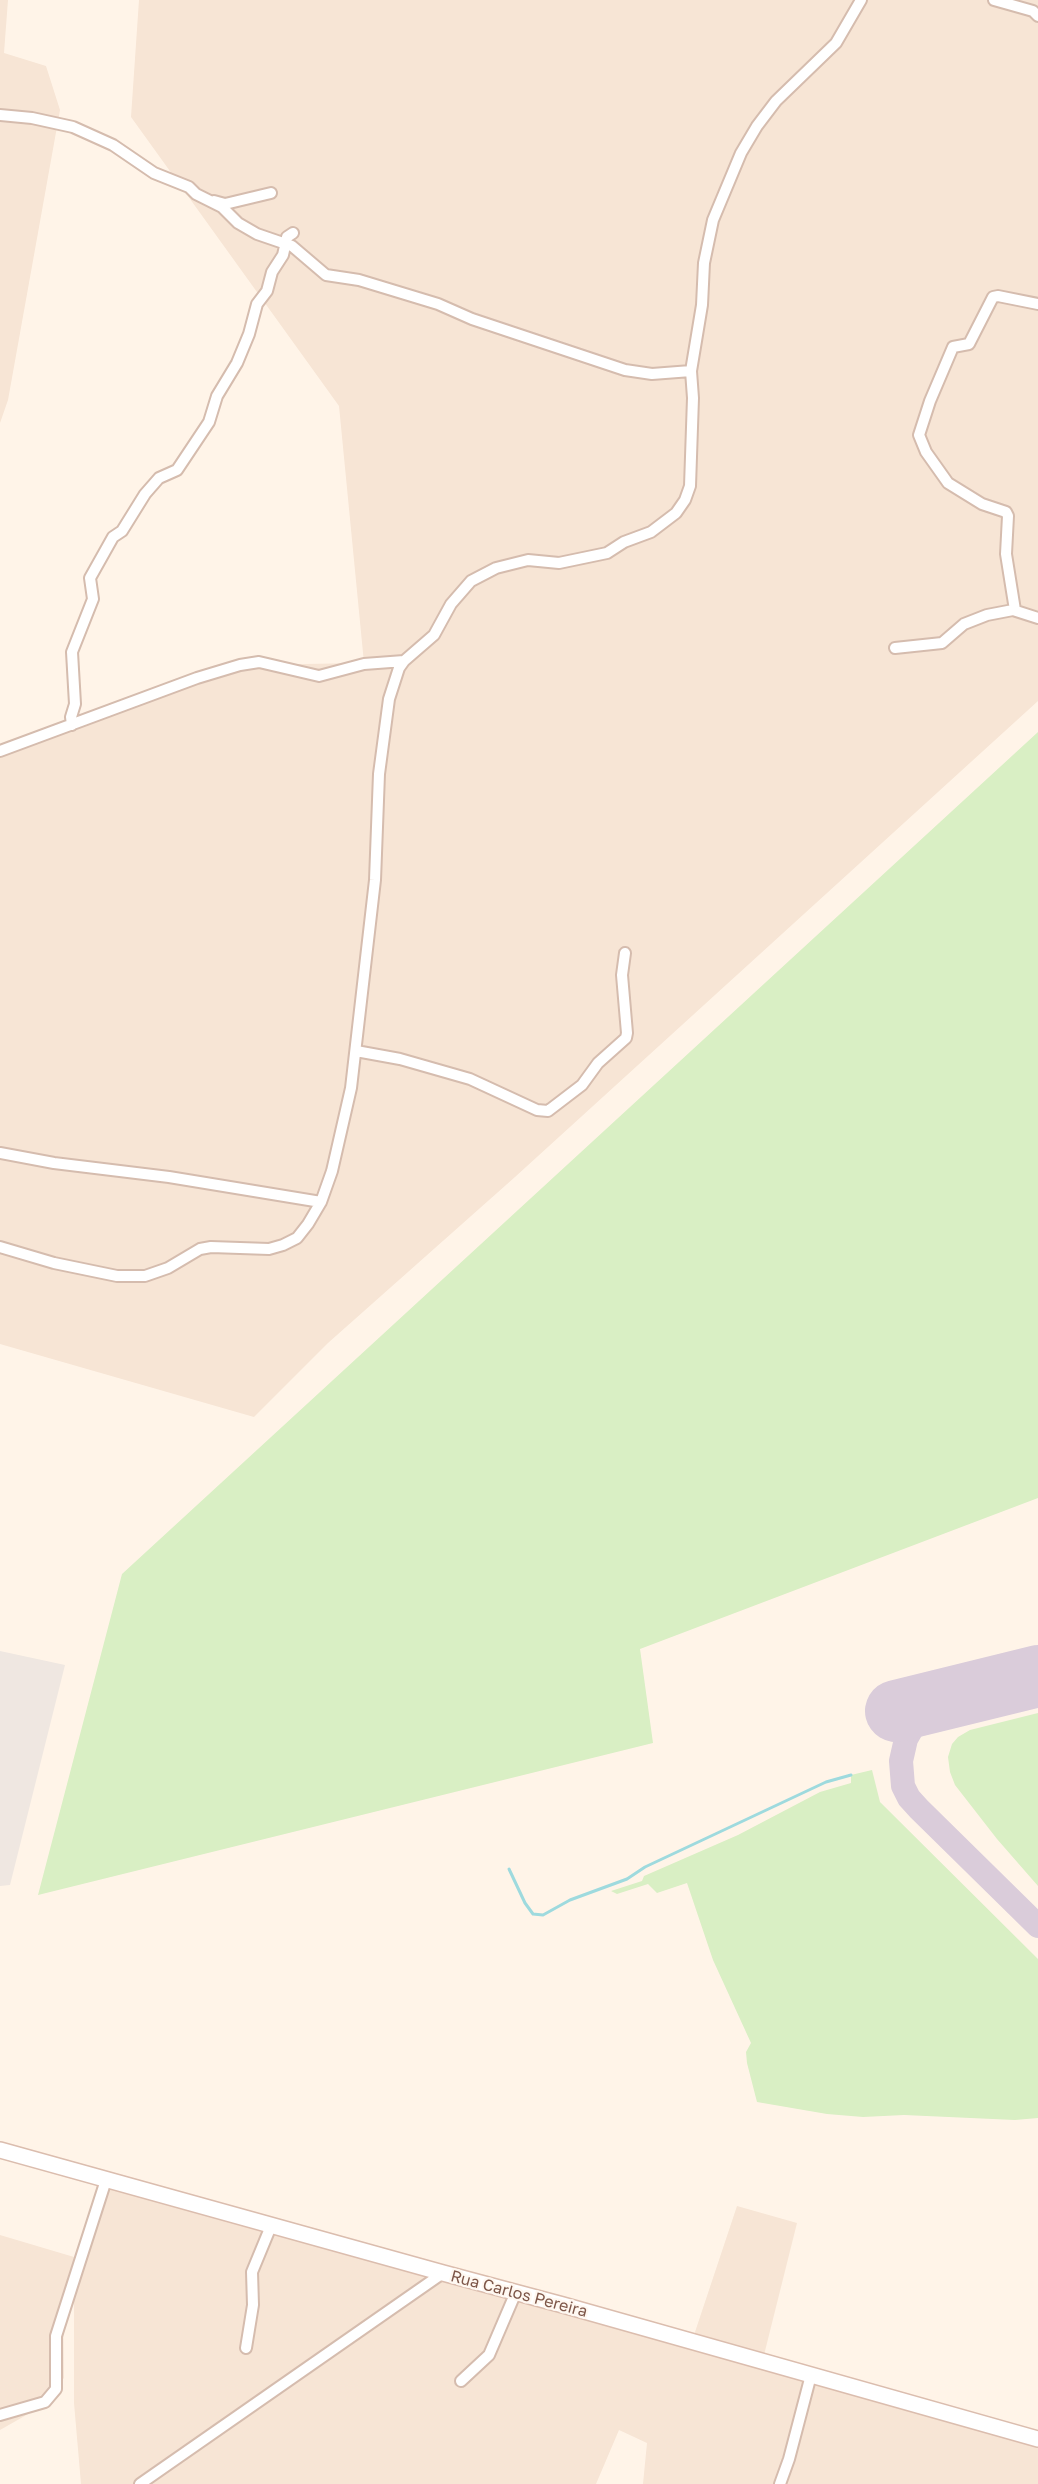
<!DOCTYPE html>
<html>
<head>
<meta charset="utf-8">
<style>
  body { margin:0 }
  canvas { display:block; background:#fff4e8 }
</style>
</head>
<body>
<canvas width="1038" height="2484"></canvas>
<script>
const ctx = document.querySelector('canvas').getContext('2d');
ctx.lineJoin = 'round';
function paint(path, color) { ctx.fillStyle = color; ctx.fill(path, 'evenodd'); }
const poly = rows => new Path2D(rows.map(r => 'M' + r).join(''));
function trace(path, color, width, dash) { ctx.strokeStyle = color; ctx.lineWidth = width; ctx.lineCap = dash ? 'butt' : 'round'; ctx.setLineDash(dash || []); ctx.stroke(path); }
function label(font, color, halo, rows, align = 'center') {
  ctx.font = font + ' "Golos Text",sans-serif'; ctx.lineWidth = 4.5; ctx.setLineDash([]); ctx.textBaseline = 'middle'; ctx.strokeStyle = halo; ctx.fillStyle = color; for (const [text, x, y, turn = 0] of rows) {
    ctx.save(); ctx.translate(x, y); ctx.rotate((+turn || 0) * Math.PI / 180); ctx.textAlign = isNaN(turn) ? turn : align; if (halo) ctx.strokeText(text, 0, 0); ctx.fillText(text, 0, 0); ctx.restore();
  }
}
const residential = poly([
  [0,0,8,0,4,53,46,66,60,110,8,400,0,423],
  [139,0,1038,0,1038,701,515,1177,328,1343,254,1417,0,1344,0,752,240,665,364,663,339,406,131,117],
  [113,2176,693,2338,737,2206,797,2223,763,2359,1038,2432,1038,2484,643,2484,647,2443,619,2430,596,2484,81,2484,74,2403,74,2301],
  [0,2235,74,2257,63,2308,64,2378,37,2409,0,2430]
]);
const industrial = poly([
  [0,1651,65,1665,10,1885,0,1886]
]);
const green = poly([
  [1038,732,1038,1498,640,1649,653,1743,38,1895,122,1574],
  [1038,1713,1038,1886,997,1839,955,1785,950,1772,948,1757,952,1744,958,1737,970,1730],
  [872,1770,880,1802,1038,1959,1038,2118,1015,2120,904,2115,863,2117,827,2114,757,2102,747,2063,746,2052,751,2043,713,1960,687,1883,657,1893,648,1884,617,1894,611,1891,642,1881,644,1876,738,1835,820,1792,851,1783,851,1775]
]);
const stream = poly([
  [509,1869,525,1903,533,1914,543,1915,570,1900,627,1879,645,1867,826,1782,851,1775]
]);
const taxiway = poly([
  [937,1701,917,1720,906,1739,901,1761,903,1786,909,1798,919,1809,1038,1926]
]);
const runway = poly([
  [896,1711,1038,1676]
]);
const street = poly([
  [994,0,1033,11,1038,16],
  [0,115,32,118,73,127,113,145,154,173,189,187,196,194,222,207,238,223,257,234,292,246,326,275,359,280,438,304,472,319,625,370,652,374,691,371],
  [214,201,225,204,271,193],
  [1015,610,1006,554,1008,516,1006,512,982,504,948,483,926,452,919,435,930,401,953,347,969,344,993,297,998,296,1038,304],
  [895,648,942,643,964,624,987,615,1013,610,1038,618],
  [72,725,71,717,75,704,72,652,93,599,90,578,113,537,122,531,145,494,159,478,177,470,209,422,217,396,237,363,249,334,257,304,267,291,272,272,283,255,287,237,293,233],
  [0,751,197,678,240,665,259,662,319,676,364,664,404,661],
  [356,1051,400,1059,470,1079,537,1110,548,1111,582,1085,598,1063,626,1038,627,1033,622,975,625,953],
  [0,1153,54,1163,169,1177,321,1202],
  [0,1247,54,1263,117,1276,145,1276,168,1268,200,1249,211,1247,269,1249,283,1245,297,1238,308,1224,321,1202,332,1171,351,1088,375,880,379,774,389,699,399,668,404,661,434,635,451,604,471,581,496,568,528,560,559,563,607,553,624,542,651,532,676,513,685,500,690,486,693,398,691,371,702,305,704,263,713,220,741,153,757,126,776,101,836,43,861,0],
  [246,2348,253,2305,252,2272,271,2226],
  [461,2381,489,2355,516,2292],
  [0,2415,45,2402,56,2389,56,2336,106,2180],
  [140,2484,443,2273],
  [780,2484,789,2459,811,2375]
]);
const secondary = poly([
  [0,2150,443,2273,563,2305,1038,2439]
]);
const streetNames = [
  ["Rua Carlos Pereira",519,2294,15]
];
paint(residential, '#f7e5d5');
paint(industrial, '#efe7e1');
paint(green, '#d9efc4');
trace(stream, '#9edade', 3);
trace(taxiway, '#daccda', 24);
trace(runway, '#daccda', 62);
trace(street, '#d5bcae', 14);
trace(secondary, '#dbbdae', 18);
trace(street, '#fff', 10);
trace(secondary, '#fff', 15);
label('16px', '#7d5648', '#fff8f1', streetNames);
</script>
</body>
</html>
